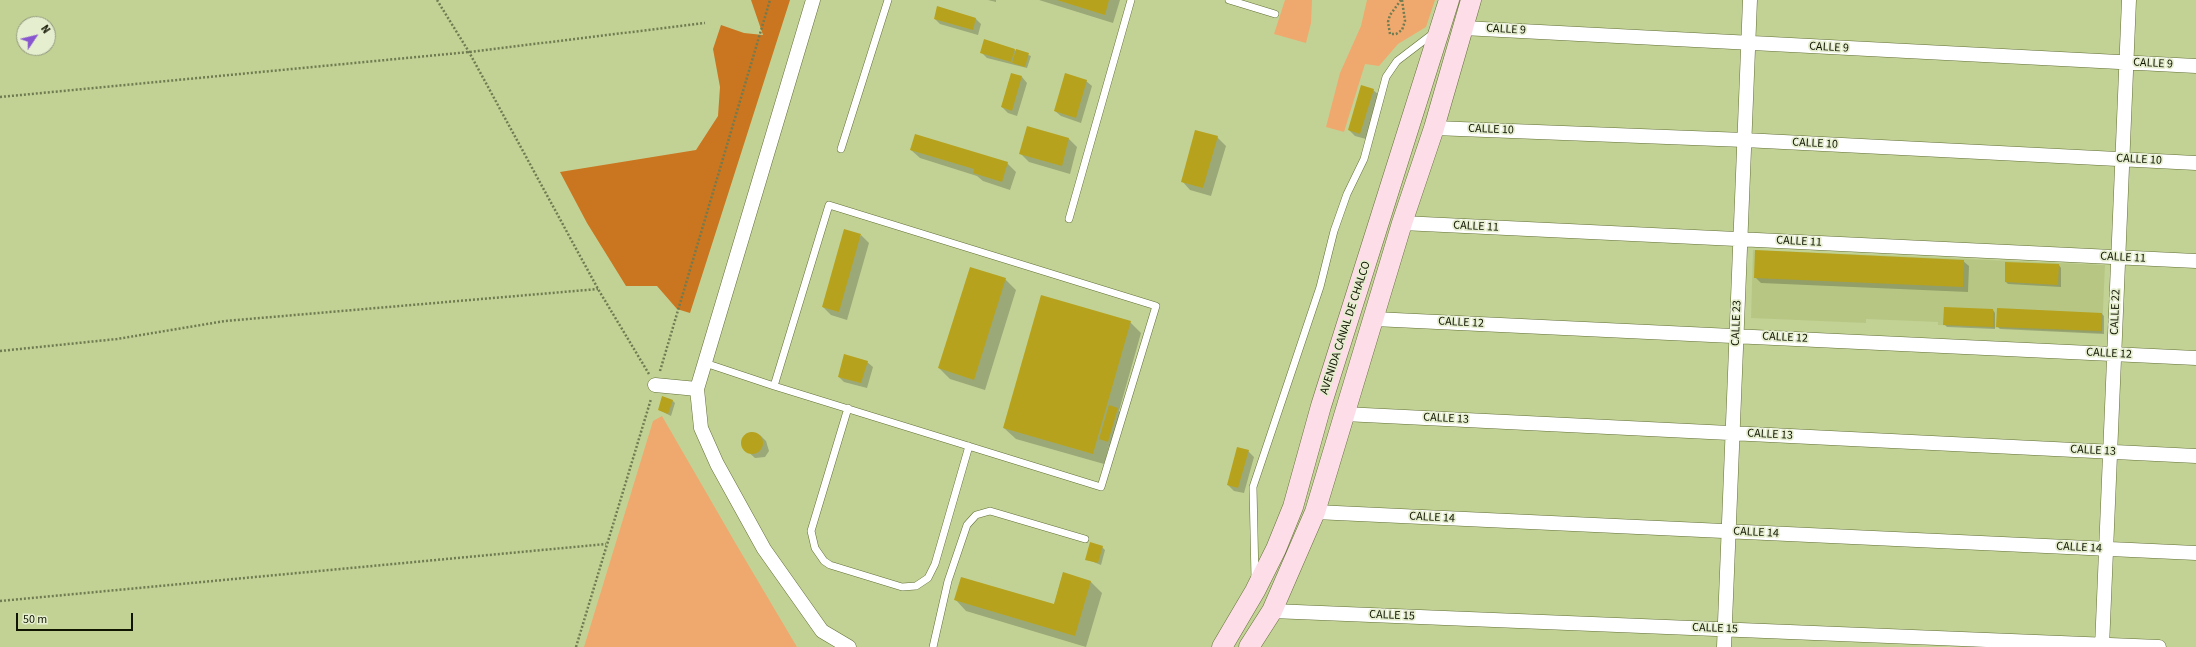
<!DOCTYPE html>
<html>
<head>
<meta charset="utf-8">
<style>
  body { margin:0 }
  #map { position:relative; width:2196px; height:647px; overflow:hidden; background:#c2d295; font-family:"Source Sans 3",sans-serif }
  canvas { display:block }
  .north { position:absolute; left:16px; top:16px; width:40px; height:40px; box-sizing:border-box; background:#e6eed0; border:1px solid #90977d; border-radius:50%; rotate:55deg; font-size:11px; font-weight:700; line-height:16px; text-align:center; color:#101501 }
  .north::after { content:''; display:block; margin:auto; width:14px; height:18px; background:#8856ce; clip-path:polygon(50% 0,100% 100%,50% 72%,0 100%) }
  .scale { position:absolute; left:16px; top:613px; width:117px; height:18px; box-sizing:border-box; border:2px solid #101501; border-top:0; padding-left:5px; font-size:12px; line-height:14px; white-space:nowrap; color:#101501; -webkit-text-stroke:3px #e6eed0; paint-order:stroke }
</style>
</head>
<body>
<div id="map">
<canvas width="2196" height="647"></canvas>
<div class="north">N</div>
<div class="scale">50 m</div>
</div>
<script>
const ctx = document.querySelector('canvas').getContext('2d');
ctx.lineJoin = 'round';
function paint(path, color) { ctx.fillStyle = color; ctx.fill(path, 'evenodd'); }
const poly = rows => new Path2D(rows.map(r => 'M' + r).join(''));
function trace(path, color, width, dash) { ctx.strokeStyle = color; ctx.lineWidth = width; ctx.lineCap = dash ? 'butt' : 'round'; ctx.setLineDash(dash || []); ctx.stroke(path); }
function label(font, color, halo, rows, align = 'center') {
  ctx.font = font + ' "Source Sans 3",sans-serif'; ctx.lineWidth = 3.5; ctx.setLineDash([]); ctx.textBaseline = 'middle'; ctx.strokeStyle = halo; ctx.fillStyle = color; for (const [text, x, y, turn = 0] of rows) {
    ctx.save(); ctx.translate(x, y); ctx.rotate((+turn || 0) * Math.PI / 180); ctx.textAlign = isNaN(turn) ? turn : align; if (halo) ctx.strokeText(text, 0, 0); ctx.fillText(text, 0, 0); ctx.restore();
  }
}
const built = poly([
  [1753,250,2105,265,2102,333,1938,325,1938,322,1866,319,1866,323,1751,318]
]);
const green = poly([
  [1285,0,1312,0,1311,23,1306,43,1274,34],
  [1367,0,1435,0,1426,27,1398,44,1379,66,1365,64,1344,132,1326,127,1340,73,1361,26],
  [662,416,736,544,797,647,584,647,653,421]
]);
const forest = poly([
  [751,0,790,0,690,313,677,309,657,286,626,286,587,223,560,172,696,150,718,116,720,87,713,49,721,25,744,33,763,35]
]);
const shadow = poly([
  [988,0,996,0,996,2],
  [1039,0,1120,0,1113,23],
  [935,19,976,19,981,24,978,35,940,24],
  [1014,50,1031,56,1027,68,987,58,981,52],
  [1012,74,1022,77,1027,83,1017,116,1008,113,1002,107],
  [1086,81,1092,86,1081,123,1061,116,1055,111],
  [1373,90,1379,95,1366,139,1355,136,1349,130],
  [1217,137,1226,146,1211,196,1190,190,1182,181],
  [1069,139,1077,147,1070,174,1029,162,1020,153],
  [911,150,1007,163,1016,172,1010,190,983,181,977,176,920,158],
  [861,235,869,243,847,320,831,315,823,307],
  [1963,261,1969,266,1968,292,1761,283,1755,277],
  [2059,265,2061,268,2061,287,2008,284,2006,282],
  [1005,279,1016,290,985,390,950,379,939,368],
  [1993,310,1995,313,1995,329,1947,327,1944,324],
  [2102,314,2104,316,2104,334,2000,329,1997,326],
  [1130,322,1141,333,1119,411,1123,415,1114,447,1109,446,1104,464,1016,439,1004,428],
  [867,362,873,367,867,388,844,382,839,377],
  [672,400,675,403,671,416,659,410],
  [751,432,760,435,766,441,769,451,765,457,755,458,744,448,742,441,745,435],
  [1248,451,1254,457,1244,493,1234,491,1228,485],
  [1102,547,1105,550,1101,565,1086,559],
  [1063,573,1091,582,1102,593,1086,647,966,611,955,599,1054,605]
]);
const building = poly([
  [1057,0,1109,0,1105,15],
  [937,6,976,18,973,30,934,19],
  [984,39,1015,49,1011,62,980,53],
  [1016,49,1029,53,1025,67,1012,63],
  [1011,73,1022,76,1012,111,1001,107],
  [1065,73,1087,80,1076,118,1054,111],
  [1361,85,1374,89,1360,134,1348,130],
  [1027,126,1069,138,1062,166,1019,154],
  [1195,130,1218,136,1203,188,1181,182],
  [915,134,1008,162,1002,182,973,173,974,169,910,150],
  [844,229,861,234,839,312,822,307],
  [1755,250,1964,260,1963,287,1754,278],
  [2005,262,2059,264,2058,285,2005,282],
  [970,267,1006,278,974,380,938,368],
  [1041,295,1131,321,1093,454,1003,428],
  [1944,307,1993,309,1993,327,1943,325],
  [1997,308,2102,313,2101,331,1996,327],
  [844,354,868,361,861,383,838,377],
  [662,396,673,400,668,414,658,410],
  [1109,405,1118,408,1108,442,1099,439],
  '741 443a11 11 0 1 1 22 0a11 11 0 1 1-22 0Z',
  [1237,447,1249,450,1238,488,1227,485],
  [1090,542,1103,546,1098,563,1085,560],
  [1063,572,1091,581,1075,636,954,600,961,577,1054,604]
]);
const path = poly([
  [437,0,469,52,598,289,649,374],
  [1401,0,1390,15,1388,22,1390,34,1396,34,1402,30,1405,21,1402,0],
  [0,97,469,52,705,23],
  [0,351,117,339,225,321,598,289],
  [660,371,770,0],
  [0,601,606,544],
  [576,647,651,399]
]);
const service = poly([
  [1229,0,1275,14],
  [841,149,888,0],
  [1069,219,1131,0],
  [705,363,774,386,1101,487,1156,306,829,205,774,386],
  [848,408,811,531,815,548,824,561,830,565,902,587,916,586,928,578,935,564,969,446],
  [1255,578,1253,487,1320,287,1334,231,1347,194,1364,159,1386,77,1397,61,1435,32],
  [933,647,948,581,967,525,976,515,990,511,1085,539]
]);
const minor = poly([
  [813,0,697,389,701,428,717,464,764,549,822,631,849,647],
  [1463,28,2196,66],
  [1434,128,1744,140,2196,163],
  [1402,223,2196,261],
  [1374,319,2196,358],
  [655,385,697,389],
  [1344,414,2196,456],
  [1315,512,2196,553],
  [1272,611,2159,647],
  [1724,647,1750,0],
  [2102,647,2129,0]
]);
const secondary = poly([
  [1222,647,1255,591,1276,549,1293,507,1321,406,1449,0],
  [1249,647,1272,611,1315,512,1402,223,1434,128,1471,0]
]);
const streetNames = [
  ["CALLE 9",1506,30,3],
  ["CALLE 9",1829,48,3],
  ["CALLE 9",2153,64,3],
  ["CALLE 10",1491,130,2],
  ["CALLE 10",1815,144,3],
  ["CALLE 10",2139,160,3],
  ["CALLE 11",1476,227,3],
  ["CALLE 11",1799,242,3],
  ["CALLE 11",2123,258,3],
  ["CALLE 22",2116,312,-88],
  ["CALLE 12",1461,323,3],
  ["CALLE 23",1737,323,-88],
  ["AVENIDA CANAL DE CHALCO",1346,328,-72],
  ["CALLE 12",1785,338,3],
  ["CALLE 12",2109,354,3],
  ["CALLE 13",1446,419,3],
  ["CALLE 13",1770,435,3],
  ["CALLE 13",2093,451,3],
  ["CALLE 14",1432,518,3],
  ["CALLE 14",1756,533,3],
  ["CALLE 14",2079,548,3],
  ["CALLE 15",1392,616,2],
  ["CALLE 15",1715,629,2]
];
paint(built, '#b7c783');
paint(green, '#efa96e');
paint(forest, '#ca751f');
paint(shadow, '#0003');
paint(building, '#b7a21d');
trace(service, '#626f35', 8);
trace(minor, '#626f35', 15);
trace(secondary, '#626f35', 21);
trace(path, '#707b51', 2.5, [2, 2]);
trace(service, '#fff', 7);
trace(minor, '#fff', 14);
trace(secondary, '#fddde7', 20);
label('12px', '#101501', '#e6eed0', streetNames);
</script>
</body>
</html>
